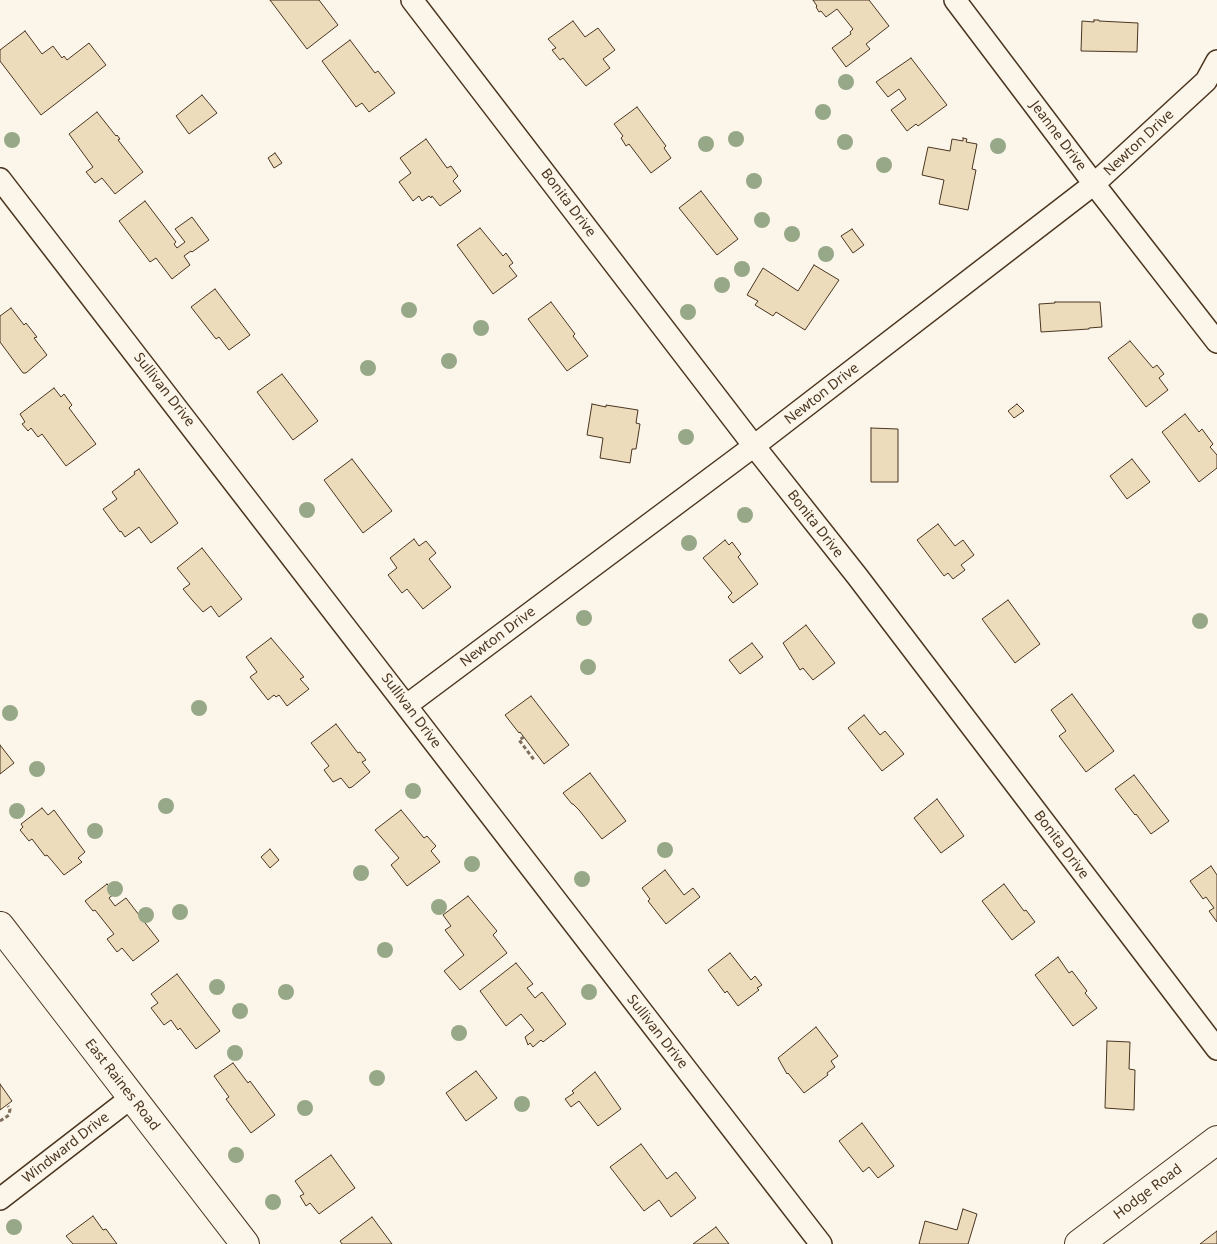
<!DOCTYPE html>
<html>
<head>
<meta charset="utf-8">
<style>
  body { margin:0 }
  canvas { display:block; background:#fbf6e9 }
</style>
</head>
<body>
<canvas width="1217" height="1244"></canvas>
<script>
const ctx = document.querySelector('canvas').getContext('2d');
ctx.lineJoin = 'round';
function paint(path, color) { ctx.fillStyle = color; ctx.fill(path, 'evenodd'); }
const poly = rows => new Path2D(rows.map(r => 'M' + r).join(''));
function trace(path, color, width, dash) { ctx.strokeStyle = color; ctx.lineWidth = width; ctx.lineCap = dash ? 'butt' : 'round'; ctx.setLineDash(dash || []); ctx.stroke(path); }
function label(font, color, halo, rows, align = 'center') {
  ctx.font = font + ' "Noto Sans",sans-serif'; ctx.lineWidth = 4; ctx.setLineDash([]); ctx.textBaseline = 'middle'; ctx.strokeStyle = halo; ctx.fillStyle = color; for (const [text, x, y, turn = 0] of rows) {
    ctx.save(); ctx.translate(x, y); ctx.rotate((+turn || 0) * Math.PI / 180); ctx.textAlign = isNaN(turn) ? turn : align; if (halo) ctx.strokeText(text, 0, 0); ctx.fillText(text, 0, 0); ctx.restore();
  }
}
const building = poly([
  [270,0,319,0,338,25,307,49,270,0],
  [813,0,869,0,889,26,866,44,870,49,846,67,832,48,851,34,850,32,853,29,837,9,826,17,821,11,819,12,816,7,817,6,813,0],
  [1094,20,1099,20,1099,21,1138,23,1137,52,1081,51,1082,21,1094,22,1094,20],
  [573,21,585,37,598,28,615,50,603,59,610,68,586,86,563,58,560,60,552,50,556,48,548,39,573,21],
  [25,31,42,54,53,46,62,58,64,56,67,60,89,43,106,65,41,115,0,61,0,50,25,31],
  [350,40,375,73,378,71,395,93,369,112,362,103,356,107,322,61,350,40],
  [911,58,947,105,918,126,916,124,907,131,891,110,906,99,899,89,888,97,876,82,911,58],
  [202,95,217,113,189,134,176,116,202,95],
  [637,107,666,146,664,148,671,158,651,173,629,144,626,146,621,138,623,136,614,124,637,107],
  [97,112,116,136,117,135,120,139,118,140,143,172,115,194,102,178,95,183,86,172,93,167,69,134,97,112],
  [963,138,967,139,966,142,977,144,972,169,976,170,968,210,939,204,944,180,922,175,928,147,950,151,952,139,963,141,963,138],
  [426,139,447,168,451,166,458,176,453,181,461,191,440,206,432,196,431,198,429,196,422,201,419,196,413,201,399,182,411,173,400,158,426,139],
  [275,153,282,163,274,168,268,158,275,153],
  [701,191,738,239,717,255,679,208,701,191],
  [145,201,176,242,174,244,177,248,185,242,175,229,192,217,209,240,192,252,191,251,184,256,190,265,172,279,156,258,150,262,119,221,145,201],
  [480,228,503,256,506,253,513,263,509,266,517,276,493,294,457,245,480,228],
  [852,229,864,245,853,253,841,236,852,229],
  [814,265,839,280,805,330,776,312,773,316,755,305,758,301,747,295,763,268,798,291,814,265],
  [215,289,250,335,229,350,219,337,216,339,191,307,215,289],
  [551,302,575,334,573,336,588,356,567,371,528,319,551,302],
  [1055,302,1100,302,1102,327,1089,328,1089,329,1041,332,1039,304,1055,303,1055,302],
  [11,308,24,325,26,323,37,337,34,338,47,355,26,373,23,373,0,342,0,316,11,308],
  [1130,341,1153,368,1157,365,1164,374,1159,378,1168,390,1146,407,1108,358,1130,341],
  [282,374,318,421,293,440,257,392,282,374],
  [54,388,61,397,64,394,72,405,69,408,96,444,66,466,42,434,38,437,31,428,28,431,22,424,25,422,20,414,54,388],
  [592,404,606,407,606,405,638,410,636,423,640,424,636,449,632,449,630,463,600,458,603,438,587,435,592,404],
  [1017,404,1024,411,1014,418,1008,411,1017,404],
  [1185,414,1199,432,1202,429,1213,444,1210,447,1217,455,1217,468,1199,482,1162,432,1185,414],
  [871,428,898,429,898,482,871,482,871,428],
  [352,459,392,511,363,533,324,480,352,459],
  [1132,459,1150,482,1127,499,1110,476,1132,459],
  [139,469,178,523,151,543,139,527,125,537,121,531,120,532,103,509,117,499,112,492,135,474,134,472,139,469],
  [938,524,955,546,963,540,974,555,961,565,965,570,953,579,948,573,944,576,917,540,938,524],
  [414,539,419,546,426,541,436,553,429,559,451,587,423,609,407,589,402,593,388,575,397,568,390,558,414,539],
  [725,540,729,545,732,542,741,554,738,557,758,584,733,603,728,597,732,593,703,558,725,540],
  [202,548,242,599,219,617,211,606,203,612,193,601,183,589,190,584,177,568,202,548],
  [1008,600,1040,644,1015,663,982,619,1008,600],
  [806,625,835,663,813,680,803,668,800,670,783,643,806,625],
  [271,638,304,677,300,679,309,689,287,706,279,695,276,697,274,695,268,700,250,677,257,672,246,657,271,638],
  [752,643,763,657,740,674,729,660,752,643],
  [1072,694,1114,751,1086,772,1059,736,1066,731,1051,710,1072,694],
  [531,696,569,745,544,764,520,732,519,733,505,715,531,696],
  [864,715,880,735,885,731,904,754,882,771,848,728,864,715],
  [336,724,358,753,360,752,366,760,362,762,370,772,352,787,349,788,341,778,333,782,324,770,329,766,311,743,336,724],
  [0,745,14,763,0,774,0,745],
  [590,773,626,821,602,839,579,810,573,804,572,804,563,793,590,773],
  [1134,775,1169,821,1151,834,1136,814,1135,815,1115,789,1134,775],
  [937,799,964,836,941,853,914,818,937,799],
  [42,808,48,815,54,810,85,852,78,858,82,862,64,875,47,855,45,856,32,839,29,841,20,830,23,827,21,824,42,808],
  [401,810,424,838,427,836,436,846,431,851,440,862,407,886,391,865,399,858,375,830,401,810],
  [270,849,279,860,270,868,261,857,270,849],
  [1211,866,1217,875,1217,922,1209,911,1214,908,1206,897,1203,899,1190,881,1211,866],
  [665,870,684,895,693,888,700,897,666,924,648,901,650,899,642,888,665,870],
  [107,884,115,893,109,898,115,906,126,898,159,941,133,961,122,948,117,952,107,939,114,934,95,910,93,911,85,901,107,884],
  [1004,884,1024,911,1026,910,1035,922,1012,940,982,901,1004,884],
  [468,896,497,931,493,935,507,953,460,990,444,971,464,955,445,930,451,926,443,915,468,896],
  [730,953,751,980,755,976,762,985,757,988,759,990,738,1006,727,991,725,993,708,970,730,953],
  [1058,957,1069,973,1072,971,1087,991,1085,993,1097,1008,1073,1026,1035,975,1058,957],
  [516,963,533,984,527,988,535,998,542,992,566,1024,543,1042,541,1040,533,1047,530,1043,528,1045,525,1037,534,1030,521,1014,506,1026,480,991,516,963],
  [177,974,220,1031,196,1049,180,1028,178,1030,171,1020,164,1025,151,1008,158,1003,151,994,177,974],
  [816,1027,838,1056,831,1061,835,1067,827,1073,828,1075,804,1093,788,1073,787,1074,778,1058,816,1027],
  [1107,1041,1130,1042,1129,1069,1135,1070,1134,1110,1105,1108,1107,1041],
  [233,1063,248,1083,250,1081,275,1115,251,1133,226,1099,229,1097,214,1076,233,1063],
  [476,1071,497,1098,466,1121,446,1093,476,1071],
  [595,1072,621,1109,598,1126,579,1101,571,1107,565,1099,574,1093,572,1091,595,1072],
  [0,1084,12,1101,0,1110,0,1084],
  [862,1123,894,1166,878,1178,869,1167,863,1172,839,1141,862,1123],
  [641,1144,667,1179,676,1172,696,1198,671,1217,659,1200,644,1211,610,1167,641,1144],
  [331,1155,355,1188,319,1214,310,1203,306,1206,300,1196,304,1194,295,1181,331,1155],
  [963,1209,977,1214,968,1244,919,1244,925,1221,957,1230,963,1209],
  [93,1216,103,1230,106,1229,117,1244,73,1244,66,1236,93,1216],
  [372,1217,392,1244,342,1244,340,1241,372,1217],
  [716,1227,729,1244,693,1244,716,1227],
  [1217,1231,1217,1244,1200,1244,1217,1231]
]);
const path = poly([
  [524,737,519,740,535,761],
  [0,1121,9,1115,10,1109,8,1106]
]);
const street = poly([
  [412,0,754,446,857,576,1217,1049],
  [955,0,1094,184,1217,342],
  [0,179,821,1244],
  [407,705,754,446,1094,184,1206,81,1217,61],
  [0,1199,132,1097]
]);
const secondary = poly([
  [0,926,245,1244],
  [1079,1244,1217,1140]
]);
const trees = [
  [846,82],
  [823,112],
  [736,139],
  [12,140],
  [845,142],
  [706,144],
  [998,146],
  [884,165],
  [754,181],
  [762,220],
  [792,234],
  [826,254],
  [742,269],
  [722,285],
  [409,310],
  [688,312],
  [481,328],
  [449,361],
  [368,368],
  [686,437],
  [307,510],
  [745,515],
  [689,543],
  [584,618],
  [1200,621],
  [588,667],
  [199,708],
  [10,713],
  [37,769],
  [413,791],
  [166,806],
  [17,811],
  [95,831],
  [665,850],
  [472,864],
  [361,873],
  [582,879],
  [115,889],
  [439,907],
  [180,912],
  [146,915],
  [385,950],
  [217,987],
  [286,992],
  [589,992],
  [240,1011],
  [459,1033],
  [235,1053],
  [377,1078],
  [522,1104],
  [305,1108],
  [236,1155],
  [273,1202],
  [14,1227]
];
const streetNames = [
  ["Jeanne Drive",1058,136,53],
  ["Newton Drive",1139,143,-43],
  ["Bonita Drive",568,203,53],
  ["Sullivan Drive",164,390,52],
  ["Newton Drive",822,394,-38],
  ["Bonita Drive",815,524,52],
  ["Newton Drive",498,637,-37],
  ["Sullivan Drive",411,711,53],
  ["Bonita Drive",1061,845,53],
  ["Sullivan Drive",657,1032,52],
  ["East Raines Road",122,1085,52],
  ["Windward Drive",66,1148,-38],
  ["Hodge Road",1148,1192,-37]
];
paint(building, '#ecdcbc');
trace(building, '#4a3520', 1);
trace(street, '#4a3520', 24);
trace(secondary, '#4a3520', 30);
trace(path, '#7f6f5c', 3, [4, 2.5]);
trace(street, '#fbf6e9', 21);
trace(secondary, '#fbf6e9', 28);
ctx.fillStyle = '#96a887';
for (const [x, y] of trees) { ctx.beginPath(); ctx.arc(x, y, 8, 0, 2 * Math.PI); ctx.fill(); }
label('14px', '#4a3520', '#fbf6e9', streetNames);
</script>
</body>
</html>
